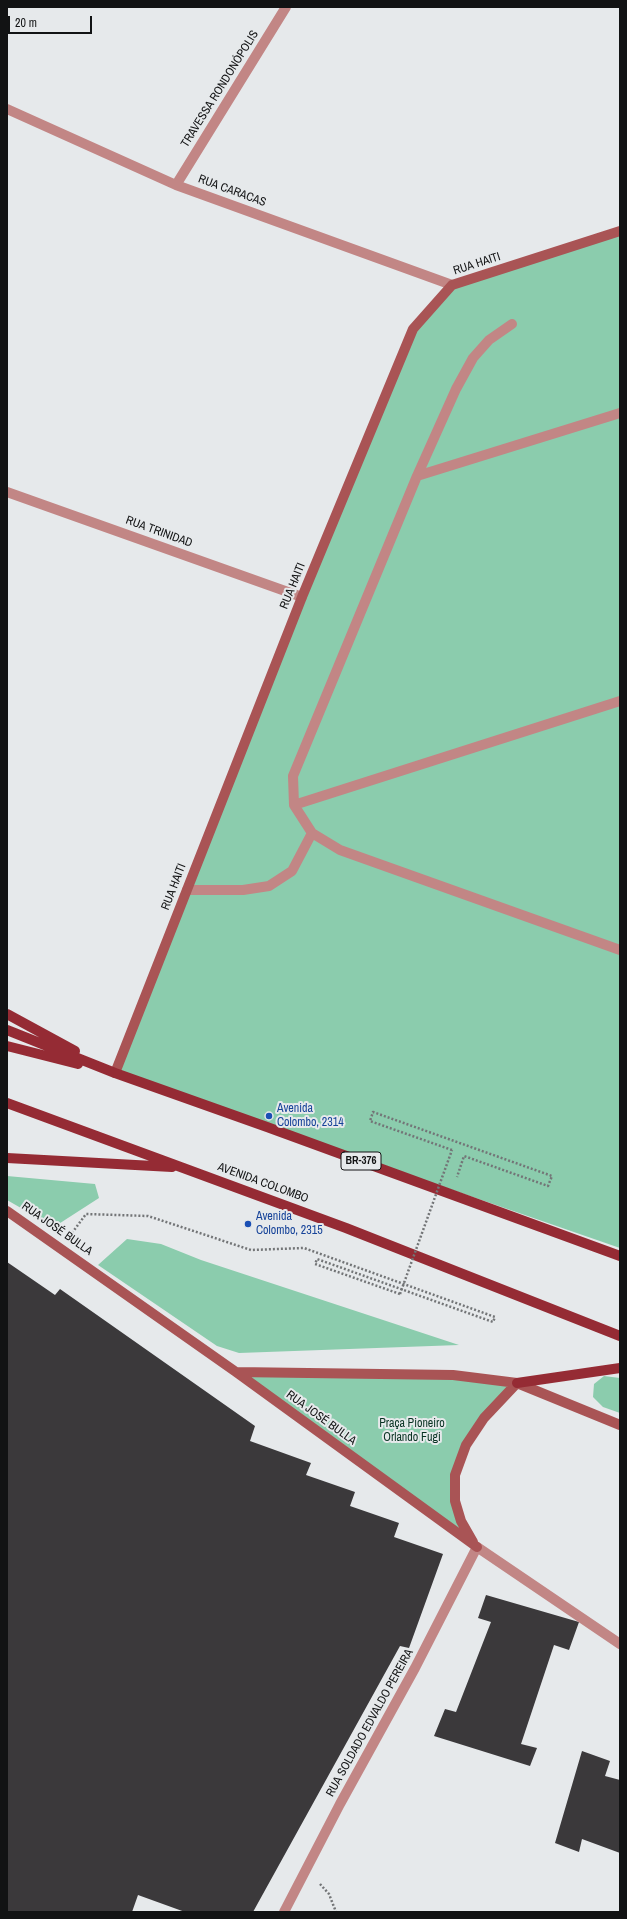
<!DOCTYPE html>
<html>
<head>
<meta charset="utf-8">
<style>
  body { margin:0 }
  #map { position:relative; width:627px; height:1919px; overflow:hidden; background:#e6e9eb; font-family:"Archivo Narrow",sans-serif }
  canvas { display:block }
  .frame { position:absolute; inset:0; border:8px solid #121314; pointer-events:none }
  .scale { position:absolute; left:8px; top:16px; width:84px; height:18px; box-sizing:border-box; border:2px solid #121314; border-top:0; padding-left:5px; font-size:12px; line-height:14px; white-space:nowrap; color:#121314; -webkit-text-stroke:3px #e6e9eb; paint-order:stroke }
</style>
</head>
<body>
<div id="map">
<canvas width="627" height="1919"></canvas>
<div class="frame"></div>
<div class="scale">20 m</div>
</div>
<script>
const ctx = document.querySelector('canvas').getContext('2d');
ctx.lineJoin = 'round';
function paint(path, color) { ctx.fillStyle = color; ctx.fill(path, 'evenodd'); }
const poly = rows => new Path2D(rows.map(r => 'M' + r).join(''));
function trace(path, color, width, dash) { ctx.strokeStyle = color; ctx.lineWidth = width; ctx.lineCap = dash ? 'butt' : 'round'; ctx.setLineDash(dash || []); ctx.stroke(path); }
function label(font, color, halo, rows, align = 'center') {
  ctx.font = font + ' "Archivo Narrow",sans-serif'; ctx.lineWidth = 4; ctx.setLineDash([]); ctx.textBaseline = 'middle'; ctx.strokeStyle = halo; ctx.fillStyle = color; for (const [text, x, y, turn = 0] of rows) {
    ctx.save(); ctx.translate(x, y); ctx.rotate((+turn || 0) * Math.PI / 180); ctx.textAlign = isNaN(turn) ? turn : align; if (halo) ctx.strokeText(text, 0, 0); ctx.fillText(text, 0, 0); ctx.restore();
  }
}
const green = poly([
  [620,232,620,1248,115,1073,413,329,452,285],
  [7,1176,95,1184,99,1198,54,1227,7,1200],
  [127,1239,161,1244,201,1260,459,1345,239,1353,217,1346,98,1265],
  [236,1372,453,1375,517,1383,484,1418,455,1475,455,1501,477,1547],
  [604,1376,620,1378,620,1413,603,1407,593,1397,594,1384]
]);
const building = poly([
  [7,1262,55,1295,60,1289,255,1426,250,1441,311,1463,306,1475,355,1492,350,1506,399,1523,394,1537,443,1554,409,1648,400,1646,253,1912,185,1912,138,1895,132,1912,7,1912],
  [486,1595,579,1622,569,1650,554,1645,521,1744,537,1748,530,1766,434,1736,445,1709,456,1712,491,1622,478,1618],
  [582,1751,610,1761,605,1776,620,1780,620,1853,582,1839,579,1852,555,1843]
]);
const path = poly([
  [452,1150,370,1121,373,1112,552,1176,548,1186,464,1156,457,1177],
  [72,1233,86,1214,148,1216,251,1250,304,1248,495,1317,493,1322,317,1259,315,1264,400,1294],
  [320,1884,329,1894,336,1912]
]);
const lane = poly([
  [512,324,489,340,473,358,456,389,417,476,293,776,294,805,312,833,340,850,620,950],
  [417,476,620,413],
  [294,805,620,701],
  [187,890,243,890,269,886,292,871,312,833]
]);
const street = poly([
  [7,109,176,185,452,285],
  [176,185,286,7],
  [7,492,302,597],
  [284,1912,340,1804,415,1668,477,1547,620,1644]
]);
const secondary = poly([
  [115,1073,302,597,413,329,452,285,620,231],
  [7,1211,236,1372,477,1547],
  [236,1372,453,1375,517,1383,620,1425],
  [473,1542,461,1521,455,1501,455,1475,466,1445,484,1418,517,1383]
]);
const primary = poly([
  [7,1014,75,1051],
  [7,1030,115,1073,267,1127,620,1256],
  [7,1046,78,1064],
  [7,1103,346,1228,620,1336],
  [7,1158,172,1167],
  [517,1383,620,1368]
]);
const pathBridge = poly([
  [400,1294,452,1150]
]);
const markers = [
  [269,1116,4,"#1a4fb4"],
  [248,1224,4,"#1a4fb4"]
];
const shields = [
  [361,1161,40]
];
const shieldNames = [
  ["BR-376",361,1161]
];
const streetNames = [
  ["TRAVESSA RONDONÓPOLIS",220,89,-58],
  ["RUA CARACAS",232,191,20],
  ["RUA HAITI",477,264,-18],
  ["RUA TRINIDAD",159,532,20],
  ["RUA HAITI",293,586,-68],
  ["RUA HAITI",174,887,-69],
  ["AVENIDA COLOMBO",263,1183,20],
  ["RUA JOSÉ BULLA",57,1229,35],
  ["RUA JOSÉ BULLA",321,1418,36],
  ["RUA SOLDADO EDVALDO PEREIRA",370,1723,-61]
];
const transitNames = [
  ["Avenida",277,1109],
  ["Colombo, 2314",277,1123],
  ["Avenida",256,1217],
  ["Colombo, 2315",256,1231]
];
const parkNames = [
  ["Praça Pioneiro",412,1424],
  ["Orlando Fugi",412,1438]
];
paint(green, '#8bccad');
paint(building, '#3b393b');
trace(path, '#737577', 2.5, [2, 2]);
trace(lane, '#c28685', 10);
trace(street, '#c28685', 10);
trace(secondary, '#a95455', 10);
trace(primary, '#952b34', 10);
trace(pathBridge, '#737577', 2.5, [2, 2]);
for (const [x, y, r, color] of markers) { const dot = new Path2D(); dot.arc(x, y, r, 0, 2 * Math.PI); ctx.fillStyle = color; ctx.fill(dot); trace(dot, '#e6e9eb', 1.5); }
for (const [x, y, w] of shields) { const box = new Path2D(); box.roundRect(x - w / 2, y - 9, w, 18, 3); ctx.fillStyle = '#e6e9eb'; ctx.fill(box); trace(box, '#121314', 1); }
label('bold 11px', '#121314', null, shieldNames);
label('12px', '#121314', '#e6e9eb', streetNames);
label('12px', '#164399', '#e6e9eb', transitNames, 'left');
label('12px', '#083222', '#e6e9eb', parkNames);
</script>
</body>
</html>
